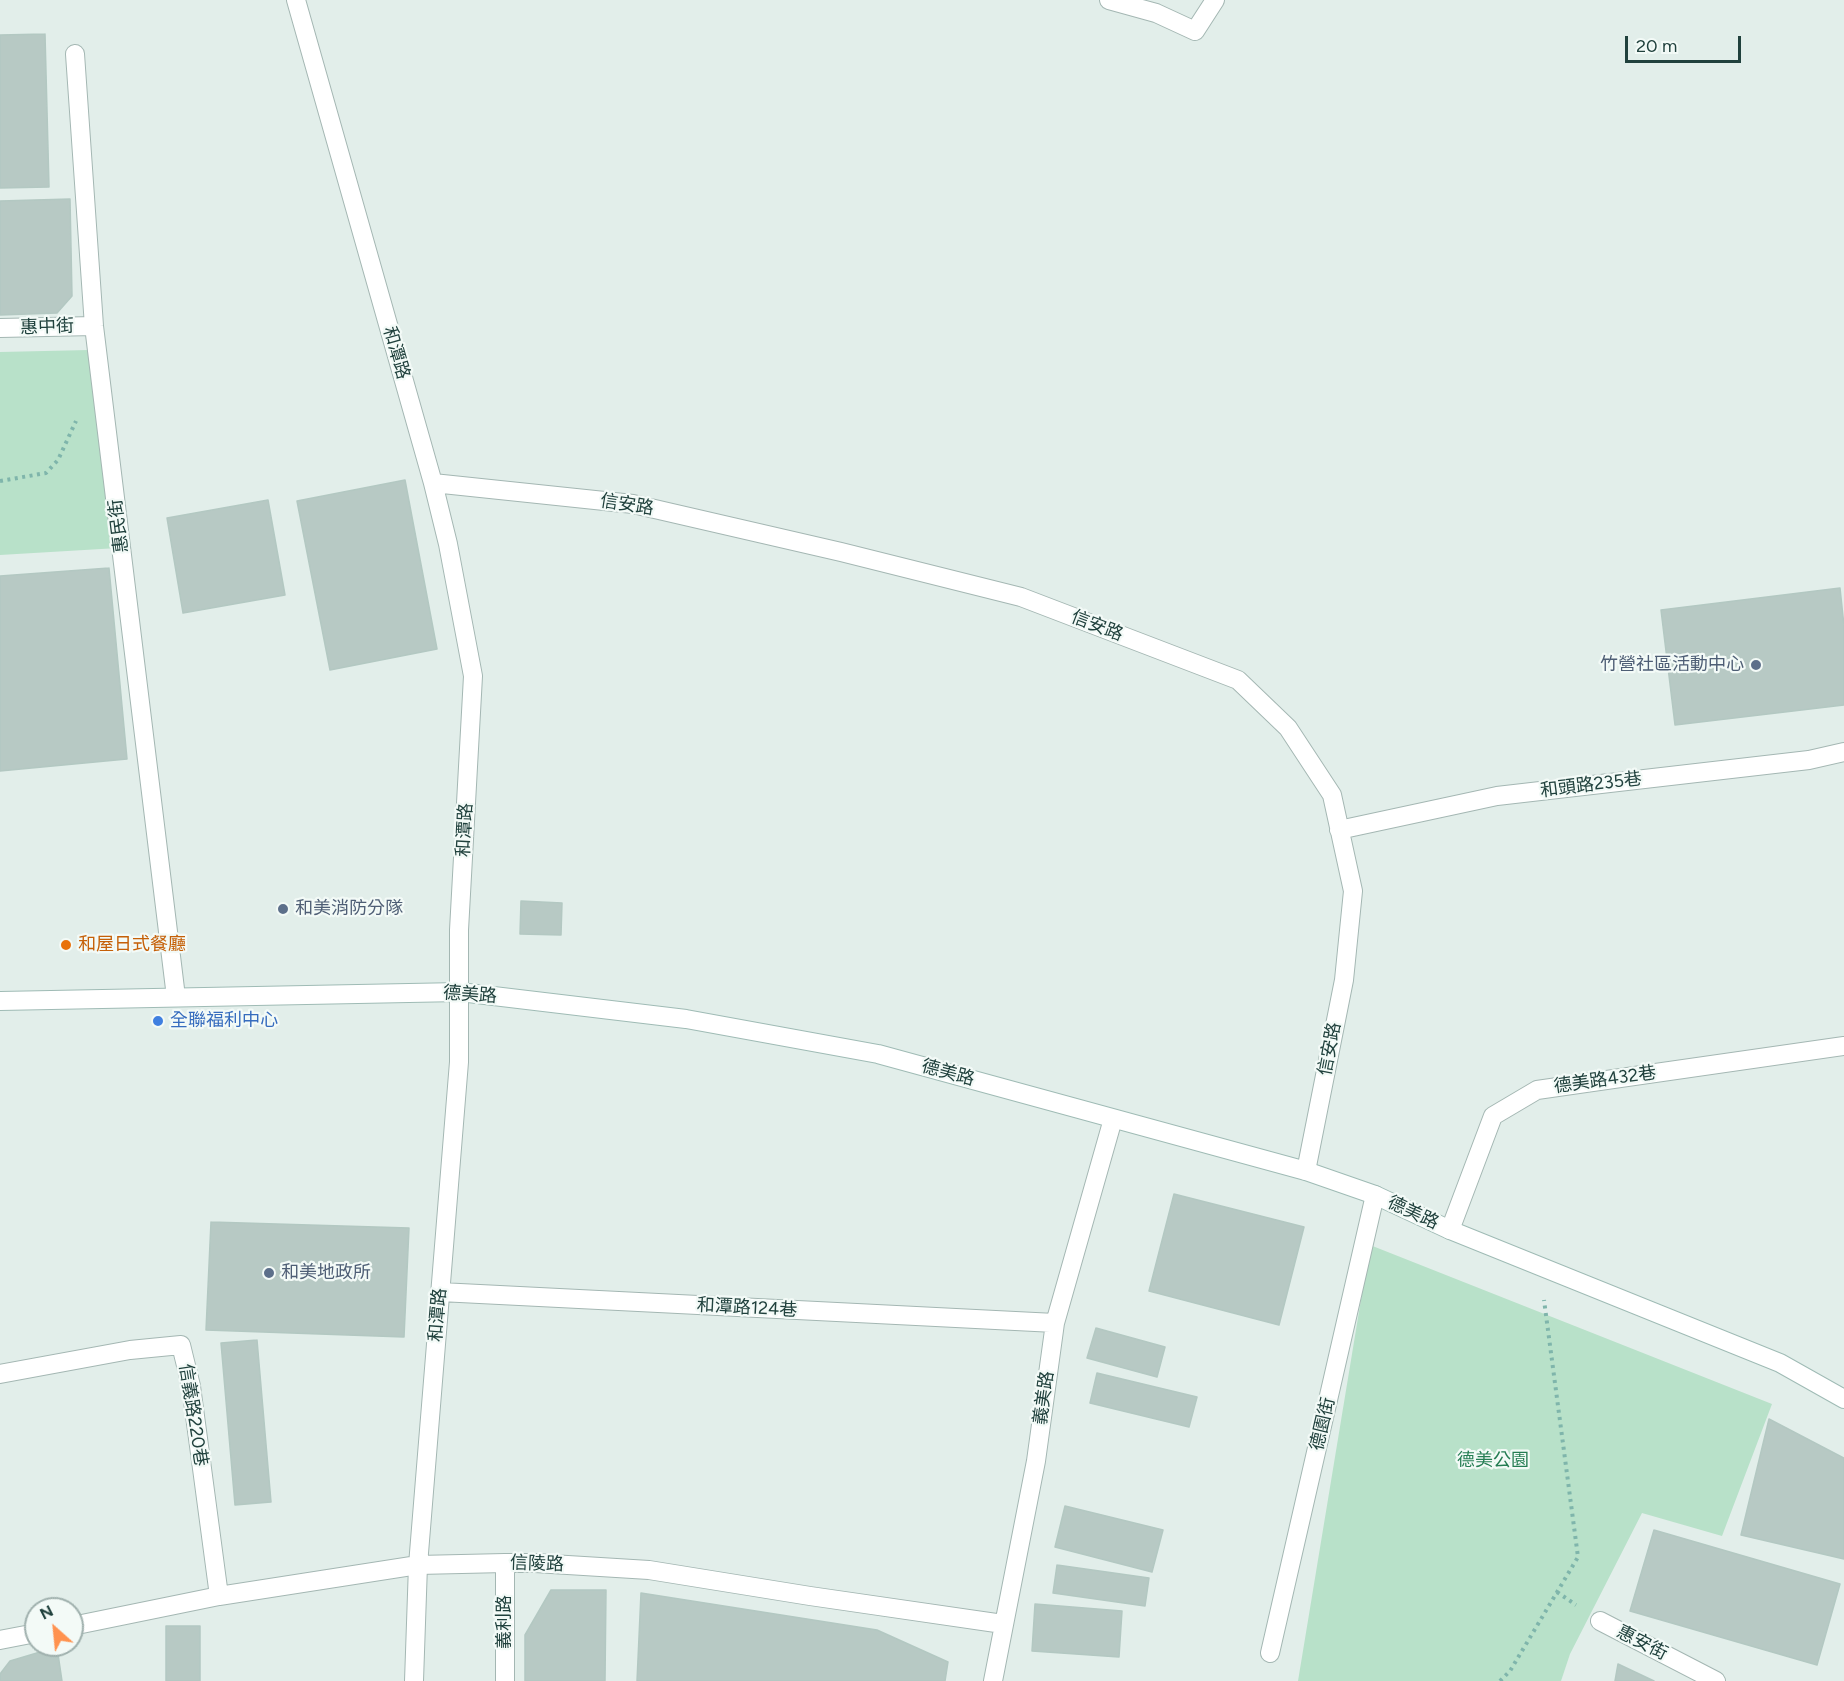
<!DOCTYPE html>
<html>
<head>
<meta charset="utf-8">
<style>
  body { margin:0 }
  #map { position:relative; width:1844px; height:1681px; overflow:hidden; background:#e2eeea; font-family:Figtree,sans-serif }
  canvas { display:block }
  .north { position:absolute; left:24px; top:1597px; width:60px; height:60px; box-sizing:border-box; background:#f3faf7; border:2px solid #9fb0ad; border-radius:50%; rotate:333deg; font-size:16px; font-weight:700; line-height:24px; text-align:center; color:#20413d }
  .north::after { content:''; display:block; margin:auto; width:21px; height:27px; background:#ff924f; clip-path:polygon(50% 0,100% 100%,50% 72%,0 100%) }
  .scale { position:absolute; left:1625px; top:36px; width:116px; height:27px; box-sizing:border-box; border:3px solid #20413d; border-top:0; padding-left:8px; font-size:18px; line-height:21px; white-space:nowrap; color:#20413d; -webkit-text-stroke:4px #f3faf7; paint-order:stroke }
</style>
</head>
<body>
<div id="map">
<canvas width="1844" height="1681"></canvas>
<div class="north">N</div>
<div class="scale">20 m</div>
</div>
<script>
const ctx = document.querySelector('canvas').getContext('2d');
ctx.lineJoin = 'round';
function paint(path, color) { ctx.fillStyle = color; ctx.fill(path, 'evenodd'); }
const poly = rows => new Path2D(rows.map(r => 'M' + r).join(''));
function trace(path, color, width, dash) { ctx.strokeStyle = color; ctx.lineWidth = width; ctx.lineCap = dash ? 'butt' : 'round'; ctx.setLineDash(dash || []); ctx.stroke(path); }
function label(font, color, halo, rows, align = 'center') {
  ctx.font = font + ' Figtree,"Noto Sans TC",sans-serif'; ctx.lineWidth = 4.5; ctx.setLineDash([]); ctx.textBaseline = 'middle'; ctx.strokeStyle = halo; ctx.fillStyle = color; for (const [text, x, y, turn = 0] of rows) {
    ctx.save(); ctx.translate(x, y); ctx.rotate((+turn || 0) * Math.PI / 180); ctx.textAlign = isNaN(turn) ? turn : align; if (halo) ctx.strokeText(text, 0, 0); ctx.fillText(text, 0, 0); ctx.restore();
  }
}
const green = poly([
  [89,350,118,548,0,555,0,352],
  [1370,1245,1772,1404,1722,1536,1642,1513,1570,1654,1561,1681,1298,1681]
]);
const building = poly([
  [45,34,49,187,0,188,0,35,45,34],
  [70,199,72,296,57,313,0,315,0,201,70,199],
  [405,480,437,649,330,670,297,501,405,480],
  [268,500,285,595,183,613,167,518,268,500],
  [109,568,127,759,0,771,0,576,109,568],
  [1840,588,1844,626,1844,705,1675,725,1661,610,1840,588],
  [521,901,562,903,561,935,520,934,521,901],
  [1174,1194,1304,1227,1279,1325,1149,1291,1174,1194],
  [211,1222,409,1228,404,1337,206,1330,211,1222],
  [1096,1328,1165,1347,1157,1377,1087,1358,1096,1328],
  [257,1340,271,1502,235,1505,221,1343,257,1340],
  [1097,1373,1197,1397,1189,1427,1090,1403,1097,1373],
  [1769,1419,1844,1458,1844,1559,1741,1535,1769,1419],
  [1065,1506,1163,1530,1152,1572,1055,1547,1065,1506],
  [1654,1530,1840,1584,1817,1665,1630,1611,1654,1530],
  [1057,1565,1149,1578,1145,1606,1053,1593,1057,1565],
  [551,1590,606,1590,605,1681,525,1681,525,1635,551,1590],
  [641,1593,877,1630,948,1662,945,1681,637,1681,641,1593],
  [1035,1604,1122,1611,1119,1657,1032,1651,1035,1604],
  [166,1626,200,1626,200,1681,166,1681,166,1626],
  [57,1647,62,1681,0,1681,0,1674,10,1661,57,1647],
  [1618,1664,1654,1681,1615,1681,1618,1664]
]);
const path = poly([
  [0,481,46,473,58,460,76,421],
  [1557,1592,1576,1605],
  [1500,1681,1510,1671,1578,1557,1544,1300]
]);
const lane = poly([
  [414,1681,418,1565]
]);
const street = poly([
  [296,0,433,483,448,544,473,676,459,930,459,1062,418,1565],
  [1109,0,1156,13,1195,31,1215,0],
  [75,54,94,326,176,997],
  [0,328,94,326],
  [433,483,633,504,841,552,1021,597,1238,680,1288,728,1332,795,1353,891,1344,980,1306,1171],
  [1339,830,1497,796,1809,760,1844,752],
  [1450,1230,1493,1116,1537,1090,1844,1046],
  [440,1292,1055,1323],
  [0,1374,130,1350,181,1345,191,1386,219,1596],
  [505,1563,505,1681],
  [1600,1621,1716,1681],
  [72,1626,219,1596,418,1565,505,1563,535,1563,649,1570,810,1596,1003,1624],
  [0,1640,36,1633],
  [1270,1653,1375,1195],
  [993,1681,1036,1461,1055,1323,1113,1119]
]);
const secondary = poly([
  [0,1001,460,992,686,1019,878,1054,1306,1171,1375,1195,1450,1230,1780,1363,1844,1399]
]);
const markers = [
  [1756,665,6,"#5c6f8a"],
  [283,909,6,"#5c6f8a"],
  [66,945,6,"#e8710a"],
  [158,1021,6,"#3f7fe0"],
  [269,1273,6,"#5c6f8a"]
];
const streetNames = [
  ["惠中街",47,327,-2],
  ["和潭路",396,353,74],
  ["信安路",627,505,9],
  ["惠民街",119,526,-97],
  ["信安路",1097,626,21],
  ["和頭路235巷",1591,785,-7],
  ["和潭路",465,830,-87],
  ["德美路",470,995,4],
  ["信安路",1330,1049,-79],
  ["德美路",948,1073,15],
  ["德美路432巷",1605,1080,-8],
  ["德美路",1413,1213,25],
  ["和潭路124巷",747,1308,3],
  ["和潭路",438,1315,-85],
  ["義美路",1044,1398,-82],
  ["信義路220巷",193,1415,81],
  ["德園街",1323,1424,-77],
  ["信陵路",537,1564,2],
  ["義利路",505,1622,-90],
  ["惠安街",1642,1643,27]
];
const serviceNames = [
  ["竹營社區活動中心",1744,665,"right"],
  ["和美消防分隊",295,909],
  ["和美地政所",281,1273]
];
const foodNames = [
  ["和屋日式餐廳",78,945]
];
const shopNames = [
  ["全聯福利中心",170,1021]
];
const parkNames = [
  ["德美公園",1493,1461]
];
paint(green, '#b8e1c9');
paint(building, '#b7c9c4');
trace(building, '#b3c8c2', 1.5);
trace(lane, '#a4b7b3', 20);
trace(street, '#a4b7b3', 20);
trace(secondary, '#9fbbb5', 20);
trace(path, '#7fb5ab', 4, [3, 4.5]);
trace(lane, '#fff', 18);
trace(street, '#fff', 18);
trace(secondary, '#fff', 18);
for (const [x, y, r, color] of markers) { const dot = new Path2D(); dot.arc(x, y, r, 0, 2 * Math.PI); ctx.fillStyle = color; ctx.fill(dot); trace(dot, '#f3faf7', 2); }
label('18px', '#20413d', '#f3faf7', streetNames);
label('18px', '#4e5e75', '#f3faf7', serviceNames, 'left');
label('18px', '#c56008', '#f3faf7', foodNames, 'left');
label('18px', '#366cbe', '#f3faf7', shopNames, 'left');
label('18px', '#257d53', '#f3faf7', parkNames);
</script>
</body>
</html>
